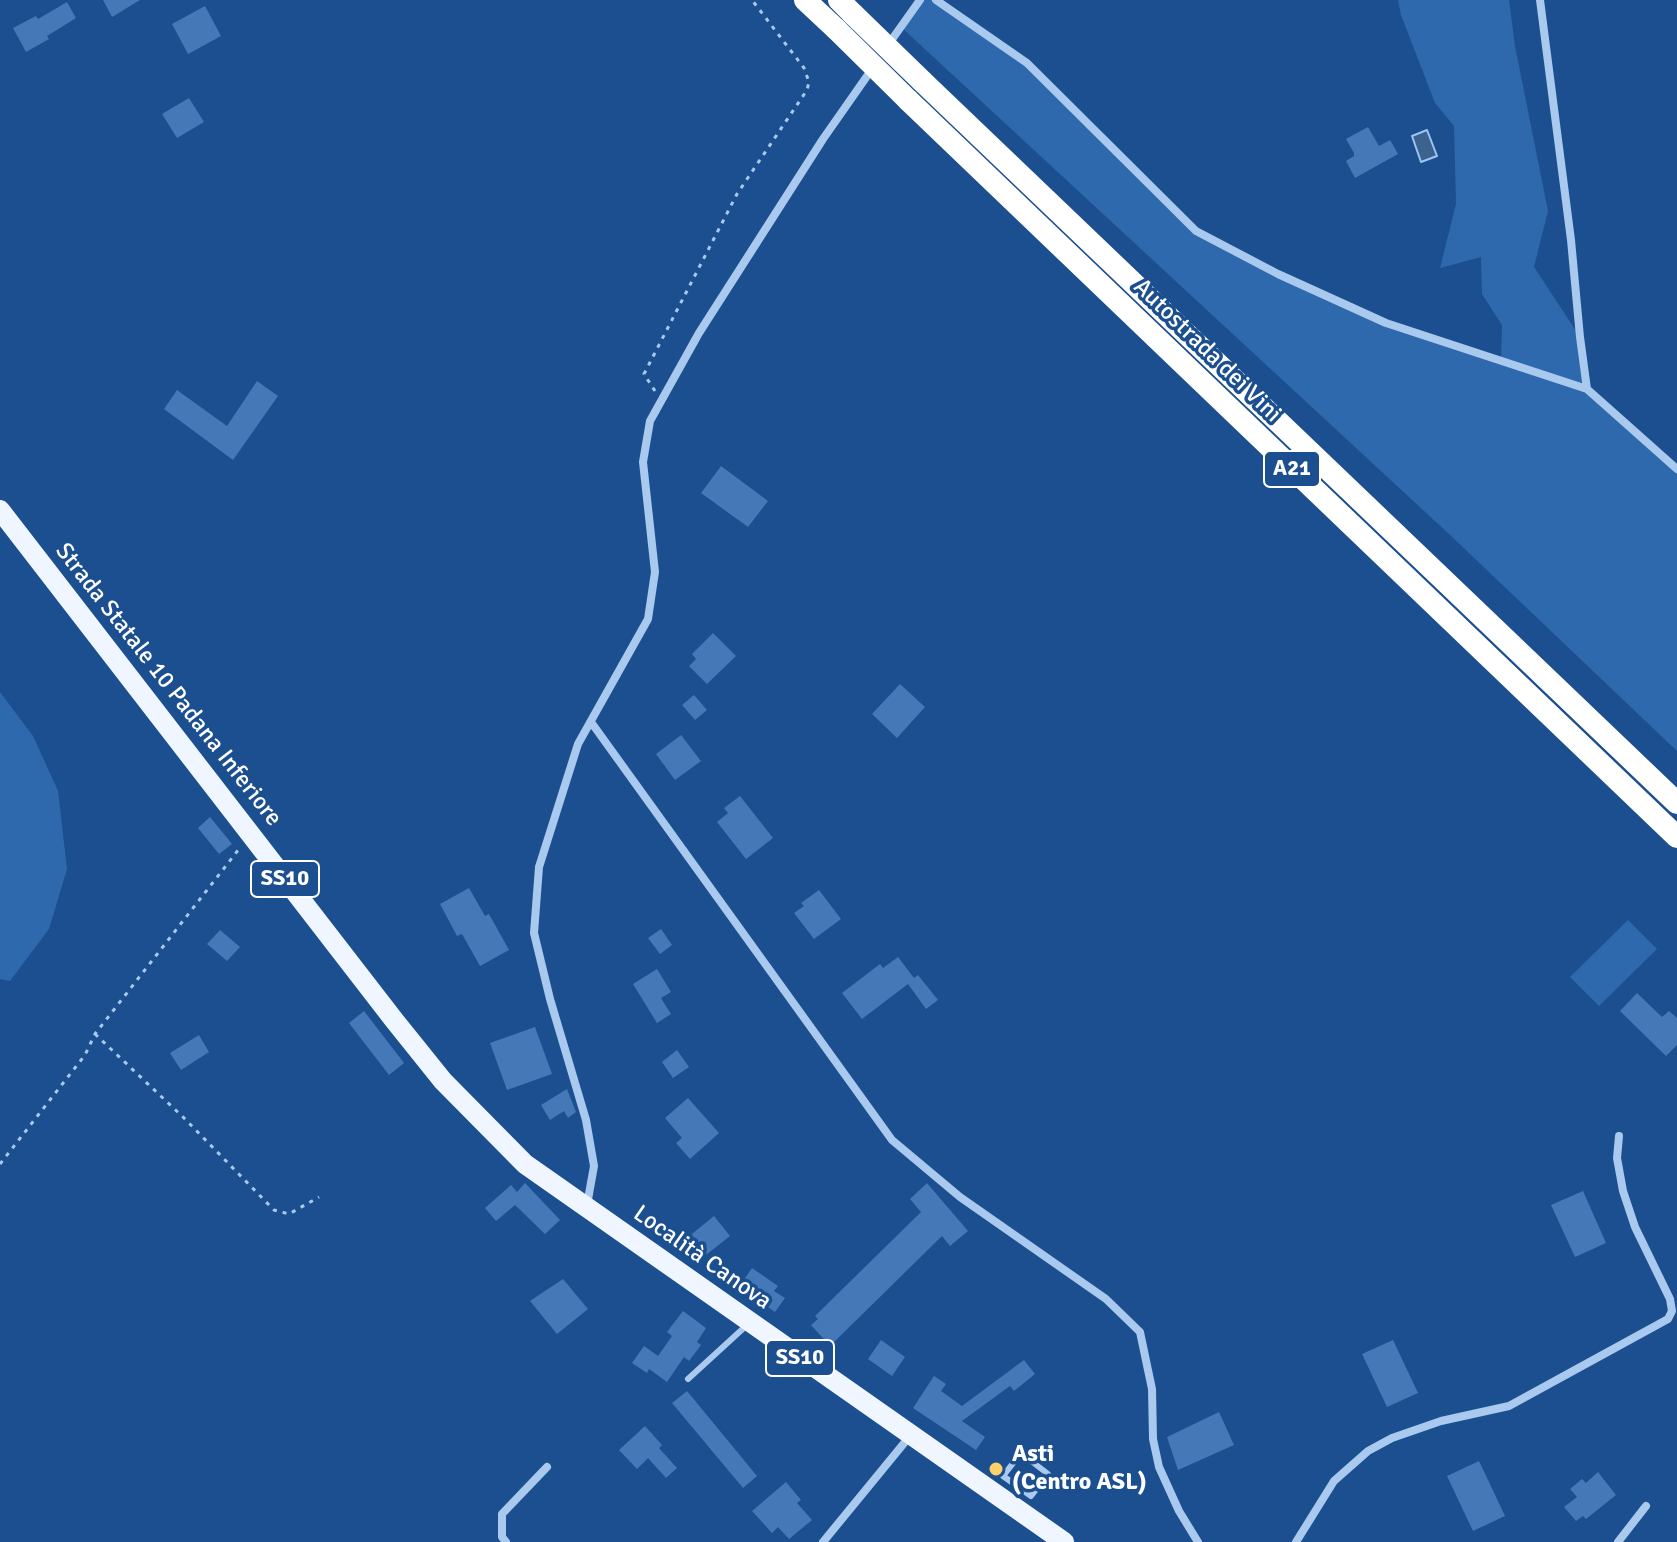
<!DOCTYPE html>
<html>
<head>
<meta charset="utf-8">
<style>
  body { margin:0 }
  canvas { display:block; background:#1b4f8f }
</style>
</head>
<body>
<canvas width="1677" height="1542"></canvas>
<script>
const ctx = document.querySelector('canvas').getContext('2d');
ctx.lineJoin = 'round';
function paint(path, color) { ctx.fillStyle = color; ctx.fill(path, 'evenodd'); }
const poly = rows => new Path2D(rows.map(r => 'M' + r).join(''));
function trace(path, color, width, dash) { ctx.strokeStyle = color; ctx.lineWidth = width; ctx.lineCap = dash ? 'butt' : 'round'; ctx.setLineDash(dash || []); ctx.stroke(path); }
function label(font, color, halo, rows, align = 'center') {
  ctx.font = font + ' Signika,sans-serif'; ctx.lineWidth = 7; ctx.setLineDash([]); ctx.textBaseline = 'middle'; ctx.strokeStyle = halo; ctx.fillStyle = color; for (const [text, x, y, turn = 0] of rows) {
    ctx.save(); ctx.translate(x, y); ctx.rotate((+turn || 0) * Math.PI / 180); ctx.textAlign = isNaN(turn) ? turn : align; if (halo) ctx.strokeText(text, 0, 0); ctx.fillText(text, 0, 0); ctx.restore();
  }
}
const green = poly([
  [920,0,936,0,1027,63,1196,231,1386,323,1501,360,1502,325,1482,294,1481,257,1440,268,1456,204,1454,126,1435,103,1401,15,1398,0,1509,0,1515,46,1548,211,1534,267,1580,337,1587,389,1677,469,1677,751,1449,534,901,27],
  [0,692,33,736,58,791,67,869,49,929,10,981,0,979],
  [1628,920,1657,949,1599,1006,1570,977]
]);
const water = poly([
  [1427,130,1437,156,1421,162,1412,136,1427,130]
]);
const building = poly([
  [103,0,140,0,112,17],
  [67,2,76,18,47,36,49,39,26,52,13,28,36,16,38,19],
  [205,6,221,36,188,54,172,24],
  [189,98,204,122,177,138,162,114],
  [1368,127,1379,146,1390,140,1398,154,1355,178,1346,161,1354,156,1354,153,1346,139],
  [257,381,278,396,233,460,164,409,177,390,227,426],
  [721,466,768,501,748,527,701,493],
  [713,633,736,656,707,684,689,666,696,659,692,654],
  [900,684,925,707,897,738,872,714],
  [694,695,707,710,695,720,682,705],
  [681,735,701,761,675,780,656,754],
  [740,796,773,838,746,859,717,822,728,813,724,808],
  [210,817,232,844,219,854,198,828],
  [469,888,485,916,489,914,509,950,480,966,462,934,457,936,440,904],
  [819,890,841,919,814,939,794,913,804,906,801,903],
  [661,929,672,945,660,954,648,938],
  [220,930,240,947,227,961,207,944],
  [898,957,914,978,918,975,938,1000,926,1009,908,984,862,1019,842,993,880,964,883,968],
  [657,969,671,992,661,998,671,1014,657,1023,633,984],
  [1637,993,1662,1017,1669,1011,1677,1018,1677,1045,1666,1056,1620,1011],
  [364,1011,404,1063,389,1075,349,1023],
  [535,1027,552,1074,507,1090,490,1043],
  [199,1035,209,1052,181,1070,170,1053],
  [677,1050,689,1067,673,1078,662,1062],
  [567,1089,576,1112,568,1118,564,1111,550,1120,541,1105],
  [688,1098,719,1133,690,1159,676,1143,682,1138,665,1118],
  [525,1183,560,1220,545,1234,515,1205,496,1221,485,1208,511,1185,517,1192],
  [927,1183,968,1231,950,1246,942,1236,830,1346,811,1325,818,1319,815,1316,921,1212,910,1199],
  [1583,1191,1606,1243,1575,1257,1551,1205],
  [714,1216,730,1236,697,1262,682,1242],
  [752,1268,778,1286,774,1291,785,1298,775,1312,739,1287],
  [563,1279,588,1309,557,1334,530,1301],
  [683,1311,706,1328,697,1342,701,1345,689,1361,684,1357,667,1382,649,1369,647,1373,632,1363,644,1346,658,1356,672,1336,667,1332],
  [881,1340,905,1357,892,1376,868,1359],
  [1393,1340,1418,1393,1387,1407,1362,1354],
  [1024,1360,1035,1374,1014,1391,1010,1386,962,1421,985,1437,976,1450,913,1408,934,1376,946,1384,941,1391,962,1406],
  [687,1391,757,1476,743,1488,672,1403],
  [1219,1412,1234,1445,1178,1470,1167,1437],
  [645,1426,662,1445,659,1448,677,1468,666,1478,648,1458,637,1469,619,1450],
  [1479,1461,1505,1516,1473,1531,1447,1476],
  [1598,1472,1616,1495,1586,1519,1583,1516,1576,1521,1564,1507,1577,1497,1570,1489,1582,1479,1586,1483],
  [786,1482,801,1500,797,1503,812,1520,789,1539,778,1527,772,1533,752,1511]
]);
const path = poly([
  [655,391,644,374,737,194,807,90,809,82,804,68,752,0],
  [95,1034,184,1118,274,1210,289,1214,319,1197],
  [0,1164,85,1055,95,1034,239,849]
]);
const lane = poly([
  [688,1379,747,1325],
  [1021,1453,1048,1474,1031,1496,1003,1476,1021,1453]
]);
const street = poly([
  [936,0,1027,63,1196,231,1278,274,1386,323,1587,389,1677,469],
  [1540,0,1571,240,1580,337,1587,389],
  [888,45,920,0],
  [591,722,892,1140,960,1197,1106,1299,1140,1332,1152,1389,1153,1439,1159,1467,1179,1511,1198,1542],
  [587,1205,594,1166,586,1120,550,999,534,933,539,867,578,744,648,619,655,572,643,462,650,421,699,333,823,139,872,69],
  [506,1542,502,1537,502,1514,547,1467],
  [823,1542,905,1442,908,1433],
  [1296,1542,1334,1481,1368,1451,1392,1438,1441,1421,1509,1406,1668,1319,1672,1311,1670,1299,1635,1227,1623,1191,1617,1158,1619,1136],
  [1618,1542,1646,1506]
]);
const primary = poly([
  [0,510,394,1020,443,1081,525,1164,1064,1542]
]);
const highway = poly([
  [805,0,836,29],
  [839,0,853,14],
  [922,81,1677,803],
  [908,100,1677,837]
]);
const highwayBridge = poly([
  [853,14,922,81],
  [836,29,908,100]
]);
const markers = [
  [996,1469,8,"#ffd166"]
];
const shields = [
  [1292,469,56],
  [285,879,68],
  [800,1358,68]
];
const shieldNames = [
  ["A21",1292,469],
  ["SS10",285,879],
  ["SS10",800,1358]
];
const streetNames = [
  ["Autostrada dei Vini",1207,351,44],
  ["Strada Statale 10 Padana Inferiore",168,685,52],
  ["Località Canova",702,1258,35]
];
const poiNames = [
  ["Asti",1012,1455],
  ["(Centro ASL)",1012,1483]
];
paint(green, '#2e69ad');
paint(water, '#3c6290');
trace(water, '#9cc4f0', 2);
paint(building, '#4478b7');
trace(path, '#a9c9ee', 3, [4, 6]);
trace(lane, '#a9c9ee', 6);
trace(street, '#a9c9ee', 8);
trace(primary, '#f0f6ff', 20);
trace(highway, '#fff', 22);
trace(highwayBridge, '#fff', 22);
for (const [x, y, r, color] of markers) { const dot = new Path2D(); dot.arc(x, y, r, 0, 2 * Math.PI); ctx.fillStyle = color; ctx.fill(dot); trace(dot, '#1b4f8f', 3); }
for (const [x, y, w] of shields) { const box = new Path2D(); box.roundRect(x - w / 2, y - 18, w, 36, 6); ctx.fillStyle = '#1b4f8f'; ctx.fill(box); trace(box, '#fff', 2); }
label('bold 22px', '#fff', null, shieldNames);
label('24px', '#fff', '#1b4f8f', streetNames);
label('bold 24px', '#fff', '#1b4f8f', poiNames, 'left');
</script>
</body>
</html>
